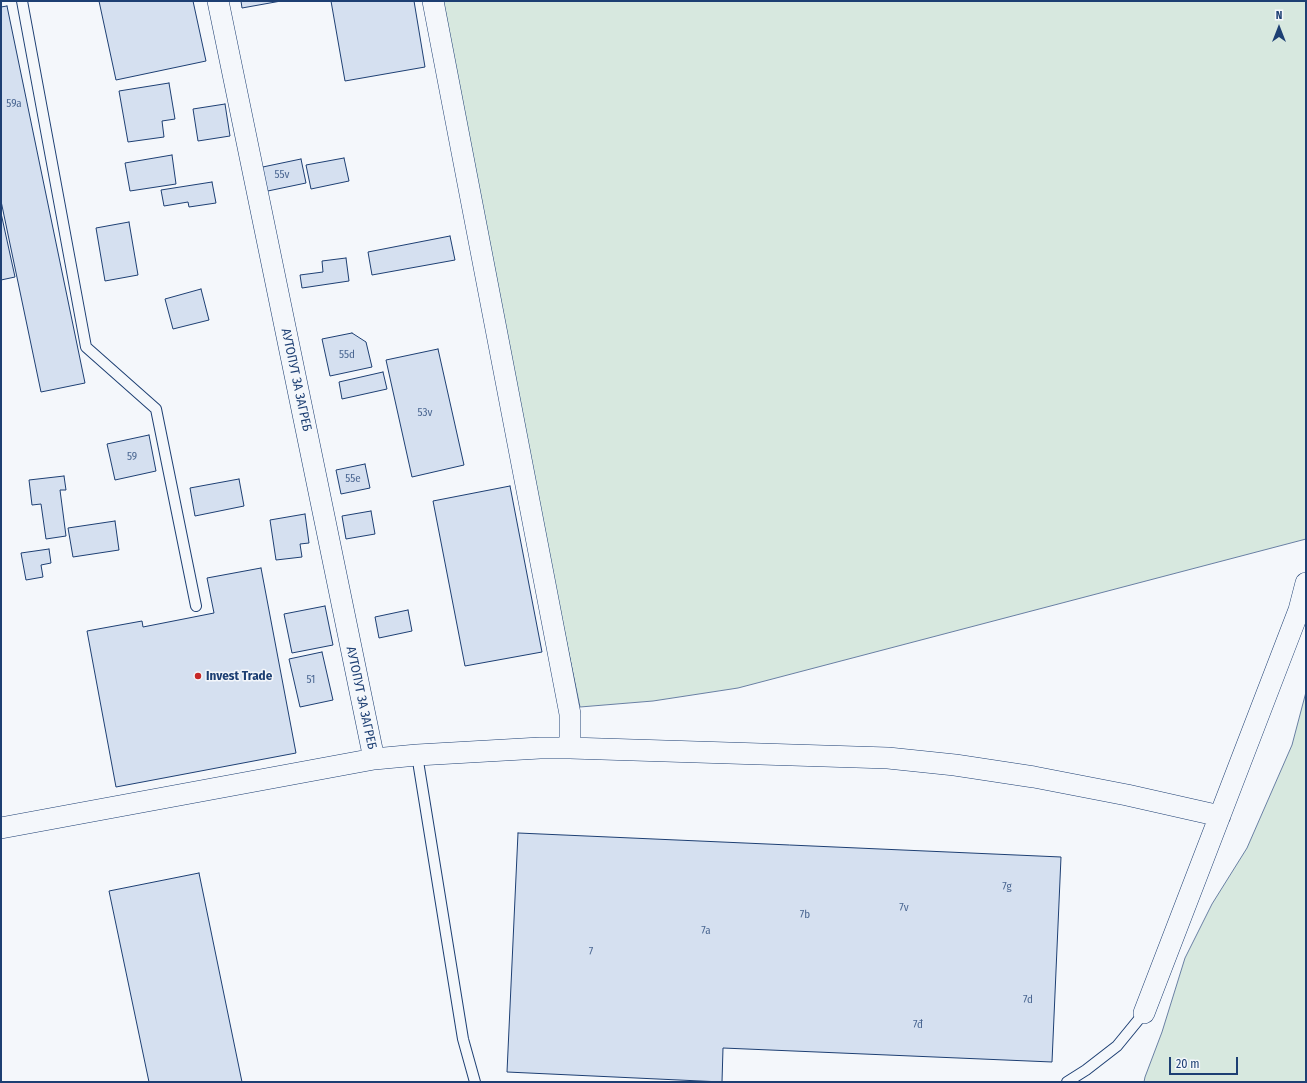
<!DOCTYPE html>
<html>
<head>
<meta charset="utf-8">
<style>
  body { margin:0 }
  #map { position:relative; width:1307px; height:1083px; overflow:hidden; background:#f4f7fb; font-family:"Fira Sans Condensed",sans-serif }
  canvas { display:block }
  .frame { position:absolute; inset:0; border:2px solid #1d3f73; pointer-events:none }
  .north { position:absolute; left:1259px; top:8px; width:40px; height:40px; -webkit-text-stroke:3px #f4f7fb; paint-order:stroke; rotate:0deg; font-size:11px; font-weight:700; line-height:16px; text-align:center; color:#1d3f73 }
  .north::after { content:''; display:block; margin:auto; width:14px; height:18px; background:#1d3f73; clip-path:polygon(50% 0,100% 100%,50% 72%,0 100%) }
  .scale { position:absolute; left:1169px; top:1057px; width:69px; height:18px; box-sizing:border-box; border:2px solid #1d3f73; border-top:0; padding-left:5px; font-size:12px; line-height:14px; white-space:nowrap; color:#1d3f73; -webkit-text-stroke:3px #f4f7fb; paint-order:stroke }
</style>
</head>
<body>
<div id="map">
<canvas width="1307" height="1083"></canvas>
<div class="frame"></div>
<div class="north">N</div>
<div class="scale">20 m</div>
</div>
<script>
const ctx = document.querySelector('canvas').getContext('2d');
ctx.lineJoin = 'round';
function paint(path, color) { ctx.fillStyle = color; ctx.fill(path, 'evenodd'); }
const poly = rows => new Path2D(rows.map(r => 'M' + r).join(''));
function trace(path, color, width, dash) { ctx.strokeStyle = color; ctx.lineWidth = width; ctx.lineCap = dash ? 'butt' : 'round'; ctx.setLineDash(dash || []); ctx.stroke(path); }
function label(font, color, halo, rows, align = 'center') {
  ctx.font = font + ' "Fira Sans Condensed",sans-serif'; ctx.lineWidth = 3; ctx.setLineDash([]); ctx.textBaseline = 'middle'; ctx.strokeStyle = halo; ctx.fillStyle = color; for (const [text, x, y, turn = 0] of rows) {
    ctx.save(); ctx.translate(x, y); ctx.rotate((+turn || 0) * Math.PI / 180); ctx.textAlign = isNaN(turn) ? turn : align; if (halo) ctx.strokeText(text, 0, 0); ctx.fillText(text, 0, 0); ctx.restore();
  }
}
const green = poly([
  [434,1,1306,1,1306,539,738,688,653,701,580,707,434,1],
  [1306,692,1306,1082,1144,1082,1145,1077,1162,1032,1185,958,1212,904,1247,848,1292,745,1306,692]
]);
const building = poly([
  [99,1,193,1,206,61,116,80,99,1],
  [241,1,281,1,242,8,241,1],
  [331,1,414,1,425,67,345,81,331,1],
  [7,6,85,383,41,392,1,201,1,7,7,6],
  [169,83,175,119,162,121,164,137,128,142,119,91,169,83],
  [225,104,230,136,198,141,193,109,225,104],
  [172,155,176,184,130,191,125,163,172,155],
  [344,158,349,181,311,189,306,165,344,158],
  [301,159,306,183,263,192,258,168,301,159],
  [212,182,216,203,189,207,188,202,164,206,161,190,212,182],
  [1,213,15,277,1,280,1,213],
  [129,222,138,275,105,281,96,228,129,222],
  [450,236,455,260,372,275,368,252,450,236],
  [346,258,349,281,302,288,300,275,323,272,322,261,346,258],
  [201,289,209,320,173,329,165,299,201,289],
  [352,333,366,342,372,367,330,376,322,339,352,333],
  [438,349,464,465,412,477,386,360,438,349],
  [383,372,387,389,342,399,339,382,383,372],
  [149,435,156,471,115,480,107,444,149,435],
  [365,464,370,488,341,494,336,470,365,464],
  [64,476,66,490,60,490,66,536,46,539,41,504,32,505,29,480,64,476],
  [239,479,244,506,195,516,190,488,239,479],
  [510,486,542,652,465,666,433,501,510,486],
  [371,511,375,534,346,539,342,516,371,511],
  [305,514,309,543,300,544,302,557,276,560,270,520,305,514],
  [115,521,119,550,73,557,68,528,115,521],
  [49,549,51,563,41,565,43,577,26,580,21,553,49,549],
  [261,568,296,753,116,787,87,631,142,621,143,627,214,613,207,578,261,568],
  [325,606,333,645,292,653,284,614,325,606],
  [408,610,412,631,379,638,375,617,408,610],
  [322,652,333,700,300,707,289,659,322,652],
  [518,833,1061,857,1052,1062,723,1048,722,1082,507,1072,518,833],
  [199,873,242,1082,149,1082,109,891,199,873]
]);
const lane = poly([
  [22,1,86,347,156,409,196,606],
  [417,755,463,1039,475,1082],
  [1067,1082,1086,1070,1117,1046,1144,1013]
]);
const street = poly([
  [218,1,374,759],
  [433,1,570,714,570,748],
  [1,828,374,759,417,755,540,748,570,748,888,758,955,765,1034,777,1127,795,1220,816],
  [1144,1013,1299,610,1306,583]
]);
const markers = [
  [198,676,4,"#c62828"]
];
const numberNames = [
  ["59a",14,104],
  ["55v",282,175],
  ["55d",347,355],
  ["53v",425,413],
  ["59",132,457],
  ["55e",353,479],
  ["51",311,680],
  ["7g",1007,887],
  ["7v",904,908],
  ["7b",805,915],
  ["7a",706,931],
  ["7",591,952],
  ["7d",1028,1000],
  ["7đ",918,1025]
];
const streetNames = [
  ["АУТОПУТ ЗА ЗАГРЕБ",296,380,78],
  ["АУТОПУТ ЗА ЗАГРЕБ",361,698,78]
];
const poiNames = [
  ["Invest Trade",206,676]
];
paint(green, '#d7e8df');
trace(green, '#687fa3', 1);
paint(building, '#d5e0f0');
trace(building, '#1d3f73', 1);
trace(lane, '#1d3f73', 12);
trace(street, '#1d3f73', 22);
trace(lane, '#f4f7fb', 10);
trace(street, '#f4f7fb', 21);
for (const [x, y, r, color] of markers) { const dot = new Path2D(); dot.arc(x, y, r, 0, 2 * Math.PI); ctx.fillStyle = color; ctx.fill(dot); trace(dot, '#f4f7fb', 1.5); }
label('11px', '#4b6792', null, numberNames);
label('13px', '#1d3f73', '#f4f7fb', streetNames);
label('bold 13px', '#1d3f73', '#f4f7fb', poiNames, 'left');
</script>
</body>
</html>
